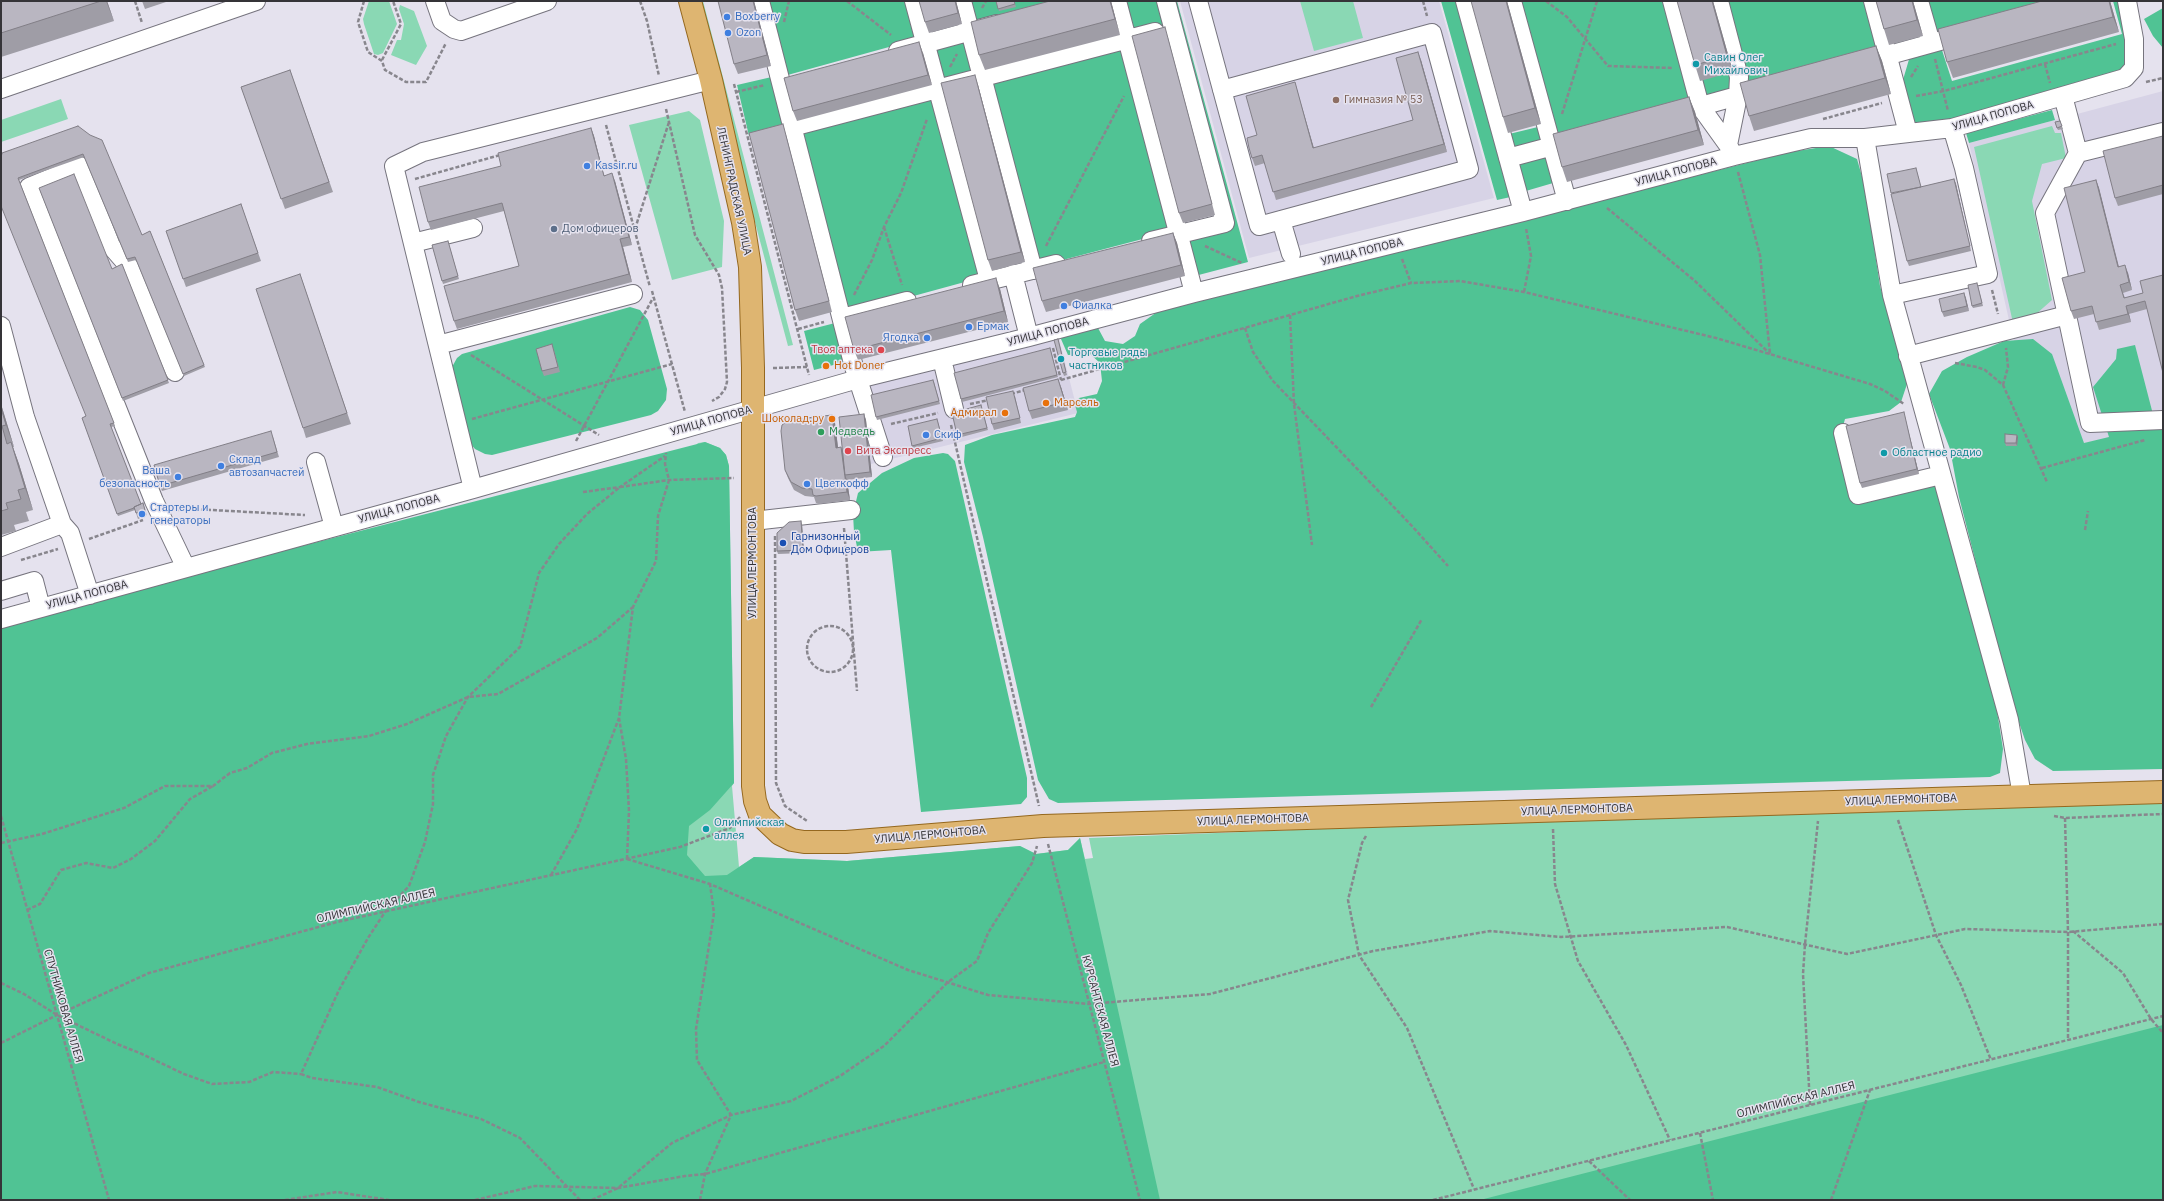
<!DOCTYPE html>
<html>
<head>
<meta charset="utf-8">
<style>
  body { margin:0 }
  #map { position:relative; width:2164px; height:1201px; overflow:hidden; background:#e5e2ee; font-family:"IBM Plex Sans",sans-serif }
  canvas { display:block }
  .frame { position:absolute; inset:0; border:2px solid #353438; pointer-events:none }
</style>
</head>
<body>
<div id="map">
<canvas width="2164" height="1201"></canvas>
<div class="frame"></div>
</div>
<script>
const ctx = document.querySelector('canvas').getContext('2d');
ctx.lineJoin = 'round';
function paint(path, color) { ctx.fillStyle = color; ctx.fill(path, 'evenodd'); }
const poly = rows => new Path2D(rows.map(r => 'M' + r).join(''));
function trace(path, color, width, dash) { ctx.strokeStyle = color; ctx.lineWidth = width; ctx.lineCap = dash ? 'butt' : 'round'; ctx.setLineDash(dash || []); ctx.stroke(path); }
function label(font, color, halo, rows, align = 'center') {
  ctx.font = font + ' "IBM Plex Sans",sans-serif'; ctx.lineWidth = 3; ctx.setLineDash([]); ctx.textBaseline = 'middle'; ctx.strokeStyle = halo; ctx.fillStyle = color; for (const [text, x, y, turn = 0] of rows) {
    ctx.save(); ctx.translate(x, y); ctx.rotate((+turn || 0) * Math.PI / 180); ctx.textAlign = isNaN(turn) ? turn : align; if (halo) ctx.strokeText(text, 0, 0); ctx.fillText(text, 0, 0); ctx.restore();
  }
}
const built = poly([
  [1180,1,1439,1,1494,198,1249,258],
  [2163,91,2163,425,2043,453,2011,329,1969,143],
  [1059,339,1078,413,871,464,861,388]
]);
const green = poly([
  [369,1,389,1,397,24,383,53,378,55,374,54,364,24,363,19],
  [696,1,703,1,793,345,788,346],
  [1300,1,1353,1,1363,38,1314,51],
  [400,5,414,11,427,46,416,65,391,55,397,40,401,40,404,24,399,9],
  [61,99,68,119,1,142,1,120],
  [689,111,700,120,724,221,722,267,672,280,629,125],
  [2052,126,2055,133,2061,133,2066,158,2042,164,2032,201,2052,300,2035,315,2013,323,1974,147],
  [705,442,720,448,726,455,729,466,734,783,732,786,739,867,754,857,847,861,1020,846,1036,854,1068,850,1080,838,1085,859,1093,858,1089,838,1497,822,2163,802,2163,1200,1,1200,698,443]
]);
const forest = poly([
  [764,1,908,1,918,39,784,76],
  [966,1,1077,1,973,29],
  [1119,1,1163,1,1170,25,1128,35],
  [1168,1,1177,1,1248,262,1191,277,1181,238,1228,225],
  [1441,1,1460,1,1515,196,1497,200],
  [1510,1,2063,1,1549,146,1560,181,1519,193,1505,135,1542,126],
  [2113,1,2123,1,2131,66,2122,74,1955,124,1916,128,1900,90,1910,56,1940,44,1952,81,2122,34],
  [2163,8,2163,48,2153,36,2144,19],
  [969,34,980,75,938,87,927,44],
  [1123,44,1173,231,1036,267,988,81],
  [776,76,789,126,749,136,737,85],
  [931,95,983,277,844,315,797,131],
  [2052,110,2055,120,1969,143,1966,133],
  [1829,146,1857,159,1865,187,1880,286,1908,381,1901,402,1889,411,1845,419,1840,437,1933,482,1940,489,1997,711,2003,749,2000,773,1990,777,1058,803,1049,799,1038,780,983,537,964,462,965,445,992,435,1075,417,1077,412,1075,405,1079,398,1097,394,1102,381,1100,363,1090,354,1068,355,1061,339,1063,333,1084,328,1098,328,1105,341,1123,344,1135,336,1140,324,1157,312,1790,152],
  [630,307,640,310,648,320,667,389,666,400,658,411,651,415,492,455,485,454,475,449,470,443,452,367,457,358,462,354],
  [839,322,849,361,814,370,804,331],
  [2033,339,2052,354,2084,443,2109,437,2093,387,2116,359,2117,349,2135,345,2156,426,2163,425,2163,769,2053,771,2035,759,2025,740,2011,699,1959,497,1950,449,1929,394,1942,371,1967,357,2004,341],
  [705,442,720,448,726,455,729,466,734,783,710,810,689,826,687,855,705,876,727,875,754,857,847,861,1020,846,1036,854,1068,850,1080,838,1160,1200,1,1200,1,626,232,564],
  [943,453,948,454,955,461,1027,778,1027,797,1021,804,921,812,891,550,858,552,854,532,853,514,858,493,882,473,914,458],
  [2163,1025,2163,1200,1480,1200]
]);
const path = poly([
  [135,1,142,23],
  [364,1,358,22,368,52,382,61,385,70,406,82,426,82,446,43],
  [640,1,647,21,659,76],
  [847,1,891,35],
  [1423,1,1427,16],
  [1546,1,1567,17,1608,66,1672,68],
  [982,8,986,1],
  [784,22,789,1],
  [1935,59,1948,111],
  [382,60,401,24,393,1],
  [2045,64,2050,83],
  [950,67,957,54],
  [1911,77,1918,66],
  [2146,82,2163,78],
  [734,84,809,375],
  [736,92,765,85],
  [1916,96,1944,91,2116,44],
  [666,109,695,235,719,275,722,288,727,382,725,389,719,397,712,401],
  [1562,114,1597,1],
  [1823,119,1882,103],
  [606,125,650,287],
  [1738,172,1760,255,1770,354],
  [415,179,500,155],
  [1607,208,1695,281,1770,354],
  [884,227,902,285],
  [635,229,669,122],
  [1046,246,1124,96],
  [1205,246,1242,263],
  [1402,259,1411,283],
  [1992,290,1998,314],
  [652,291,685,412],
  [1524,292,1531,256,1526,228],
  [854,295,872,260,884,227,901,193,927,119],
  [1290,315,1294,404,1312,545],
  [1245,328,1253,352,1273,381,1411,525,1448,566],
  [798,329,824,322],
  [1053,348,1061,380],
  [471,355,599,435],
  [1955,363,1977,367,1985,370,2003,385,2047,482],
  [773,368,807,367],
  [1061,380,1357,296,1411,283,1460,281,1524,292,1716,338,1870,384,1885,391,1904,404],
  [2003,385,2008,367,2006,348],
  [1011,394,1025,390],
  [970,404,989,400],
  [472,419,672,364],
  [891,424,938,413],
  [951,425,1039,806],
  [576,441,653,298],
  [2042,468,2145,440],
  [583,492,620,487,665,456],
  [177,510,193,509,305,515],
  [844,528,857,691],
  [2085,530,2088,511],
  [775,536,776,783,785,806,807,821],
  [89,539,143,520],
  [21,560,58,549],
  '807 649a23 23 0 1 1 46 0a23 23 0 1 1-46 0Z',
  [1371,707,1422,619],
  [1,816,109,1200],
  [2054,816,2065,818,2163,814],
  [2065,818,2068,932,2068,1040],
  [1898,820,1936,935,1961,985,1991,1060],
  [1553,829,1555,884,1578,961,1626,1045,1670,1140],
  [1366,836,1362,843,1348,900,1359,955,1407,1028,1474,1189],
  [1,843,42,834,124,808,165,786,213,786,230,773,247,768,272,753,307,744,369,736,407,724,468,697,498,694,597,638,633,607],
  [1048,844,1140,1200],
  [627,859,710,884,908,970,988,995,1089,1004,1210,994,1373,951,1490,931,1561,937,1727,927,1847,954,1965,929,2068,932,2163,924],
  [627,859,629,811,626,759,619,718,633,607,656,561,658,516,669,480,665,464,666,453],
  [551,875,577,829,619,718],
  [27,910,40,904,61,870,86,863,113,868,131,859,155,841,190,799,213,786],
  [2073,931,2123,973,2151,1019,2163,1033],
  [1,983,24,994,57,1015,117,1044,142,1054,184,1074,212,1084,249,1082,273,1072,301,1074],
  [1,1043,57,1015,149,973,337,922,680,847,730,828,740,817],
  [1810,1105,1803,974,1805,944,1818,821],
  [1700,1133,1713,1200],
  [1589,1161,1630,1200],
  [285,1200,337,1192,389,1200],
  [475,1200,535,1186,618,1188,685,1176,705,1174,1104,1062],
  [580,1200,520,1138,481,1119,419,1102,377,1087,312,1078,301,1074,339,990,368,938,385,912,409,886,425,842,433,804,433,775,446,736,468,697,520,647,539,573,559,544,587,514,620,487,669,480,734,478],
  [592,1200,618,1188,672,1143,731,1115,791,1101,840,1076,884,1046,948,982,977,961,988,933,1032,863,1037,846],
  [700,1200,705,1174,731,1115,697,1060,696,1029,714,913,710,884],
  [1433,1200,2163,1016],
  [1831,1200,1870,1090]
]);
const minor = poly([
  [435,1,442,21,454,29,461,31,547,1],
  [760,1,854,367,883,457],
  [914,1,989,280],
  [962,1,1033,270],
  [1117,1,1194,293],
  [1198,1,1259,226,1469,169,1432,33,1222,90],
  [1465,1,1523,212],
  [1512,1,1567,201],
  [1672,1,1700,106,1728,145,1734,156],
  [1719,1,1739,77,1738,96,1728,145],
  [1873,1,1908,133],
  [1919,1,1931,43],
  [898,51,997,24],
  [1857,64,1965,34],
  [1,89,256,1],
  [2063,96,2078,153,2045,213,2090,423,2163,420],
  [1669,115,1766,88],
  [792,127,1155,32],
  [1865,138,1892,295,2009,720,2022,796],
  [2078,153,2163,132],
  [1508,158,1579,139],
  [1281,220,1291,254],
  [1151,241,1225,223,1166,1],
  [413,243,473,228],
  [1013,274,1029,337],
  [972,285,1056,264],
  [1892,295,1988,274,1964,168,1954,134],
  [842,318,907,301],
  [1,326,25,417,62,524,70,533,90,595],
  [438,345,633,294],
  [1908,356,2067,315],
  [942,359,954,409],
  [175,372,131,269,111,246,80,166,29,187,154,501,186,568],
  [1843,433,1858,495,1941,475],
  [316,462,334,527],
  [473,489,394,166,423,152,711,80],
  [753,521,851,510],
  [1,547,62,524],
  [1,591,34,581,41,608],
  [1,619,473,489,858,379,1029,337,1194,293,1523,212,1734,156,1811,138,1865,138,1952,128,2125,78,2134,68,2134,39,2127,1]
]);
const major = poly([
  [690,1,711,80,743,222,750,267,753,368,753,786,755,801,760,815,780,834,792,840,804,842,846,842,1043,826,2163,792]
]);
const wall = poly([
  [1,1,107,1,114,21,1,57],
  [142,1,169,1,145,9],
  [754,1,771,66,738,74,734,64],
  [956,1,962,24,929,33,925,22],
  [996,1,1014,1,1016,7,999,11],
  [1050,1,1111,1,1120,35,985,70,979,55],
  [1507,1,1541,124,1508,133,1503,117],
  [1713,1,1733,72,1700,81,1695,65],
  [1876,1,1913,1,1923,36,1889,45,1884,29],
  [2042,1,2110,1,2119,32,1953,78,1947,62],
  [1168,38,1215,215,1183,223,1179,213],
  [1876,46,1882,61,1891,94,1754,131,1749,116],
  [923,53,932,85,797,121,793,111],
  [1421,60,1447,152,1276,200,1265,163,1255,166,1252,158,1257,135,1295,82,1297,90,1314,148,1413,120],
  [290,70,333,192,285,209,241,87],
  [978,85,1025,262,992,271,988,260],
  [1689,97,1695,112,1704,145,1567,182,1562,167],
  [2060,121,2063,129,2058,130,2057,128],
  [78,126,142,235,150,231,205,367,184,376,136,260,128,262,84,157,19,180,114,423,115,426,111,427,141,504,143,503,147,515,138,519,135,510,118,516,82,418,86,416,1,158],
  [591,128,594,136,604,175,615,181,632,245,623,247,632,282,457,329,454,321,519,266,504,211,431,230,428,222,501,166],
  [786,135,832,312,799,321,795,310],
  [2163,136,2163,194,2118,206,2115,198],
  [1916,168,1921,187,1954,179,1956,184,1971,251,1909,266,1907,261],
  [2096,180,2099,188,2118,267,2128,273,2132,290,2123,293,2125,298,2143,293,2147,309,2129,314,2131,322,2099,330,2094,314,2074,319,2071,311,2085,272],
  [39,188,112,269,122,264,169,383,123,401],
  [241,204,261,261,186,287,166,231],
  [1173,233,1177,243,1185,276,1046,312,1042,301],
  [448,241,459,279,443,284,432,245],
  [300,274,351,424,306,438,303,428],
  [1978,286,1983,306,1973,308,1972,306],
  [1000,289,1008,322,858,360,854,350],
  [1964,293,1969,311,1944,317,1942,312],
  [1059,342,1067,375,1064,376,1063,373],
  [554,350,560,372,544,376,542,371],
  [1051,351,1058,377,962,402,961,399],
  [934,382,940,404,877,420,876,417],
  [1061,387,1068,410,1032,419,1029,411],
  [1015,396,1021,423,994,430,992,424],
  [1,404,14,447,13,447,19,464,33,510,26,512,29,521,14,525,16,531,1,535],
  [981,405,988,430,958,438,957,435],
  [864,414,866,420,872,477,847,480,850,500,819,504,816,503,814,497,805,496,794,490,788,478,785,470,832,415,835,423,838,447,841,447,842,450],
  [1905,417,1919,474,1862,488,1860,483],
  [938,422,943,441,913,448,912,446],
  [2017,435,2018,437,2017,446,2006,446,2005,443],
  [273,437,279,457,162,491,160,486],
  [802,524,804,553,778,554,777,551]
]);
const shadedWall = poly([
  [106,1,107,1,114,21],
  [753,1,754,1,771,66,767,55],
  [955,1,956,1,962,24,958,13],
  [1110,1,1111,1,1120,35,1115,19],
  [1506,1,1507,1,1541,124,1535,108],
  [1712,1,1713,1,1733,72,1727,56],
  [1912,1,1913,1,1923,36,1917,20],
  [2109,1,2110,1,2119,32,2113,17],
  [1165,27,1168,38,1215,215,1212,204],
  [919,42,923,53,932,85,928,75],
  [1876,46,1882,61,1891,94,1885,78],
  [1418,52,1421,60,1447,152,1444,144],
  [975,75,978,85,1025,262,1021,252],
  [1295,82,1297,90,1316,156,1313,148],
  [1689,97,1695,112,1704,145,1698,130],
  [783,124,786,135,832,312,829,301],
  [591,128,594,136,606,184,604,176],
  [612,173,615,181,632,245,629,237],
  [1954,179,1956,184,1971,251,1970,246],
  [2096,180,2099,188,2121,275,2118,267],
  [1173,233,1177,243,1185,276,1181,265],
  [620,239,623,247,632,282,629,274],
  [2125,265,2128,273,2132,290,2129,282],
  [996,278,1000,289,1008,322,1004,311],
  [1964,293,1966,298,1969,311,1967,306],
  [2126,306,2129,314,2131,322,2128,314],
  [1058,379,1061,387,1068,410,1065,402],
  [1,404,14,447,6,425,1,408],
  [1904,412,1905,417,1919,474,1917,469],
  [864,414,866,420,872,477,870,472],
  [832,415,835,423,839,456,836,448],
  [2017,435,2018,437,2017,446,2016,443],
  [11,442,19,464,33,510,25,488],
  [841,447,844,455,845,475,847,480,850,500,847,492],
  [801,521,802,524,804,553,803,550]
]);
const building = poly([
  [1,1,101,1,1,33,1,1],
  [718,1,753,1,767,55,734,64,718,1],
  [919,1,955,1,958,13,925,22,919,1],
  [996,1,1014,1,1015,4,998,9,996,1],
  [1050,1,1110,1,1115,19,979,55,971,22,1050,1],
  [1471,1,1506,1,1535,108,1503,117,1471,1],
  [1677,1,1712,1,1727,56,1695,65,1677,1],
  [1876,1,1912,1,1917,20,1884,29,1876,1],
  [2042,1,2109,1,2113,17,1947,62,1938,29,2042,1],
  [1165,27,1212,204,1179,213,1132,36,1165,27],
  [919,42,928,75,793,111,784,78,919,42],
  [1876,46,1885,78,1749,116,1740,83,1876,46],
  [1418,52,1444,144,1273,192,1262,155,1252,158,1249,148,1247,138,1257,135,1246,96,1295,82,1313,148,1413,120,1396,58,1418,52],
  [290,70,329,182,281,199,241,87,290,70],
  [975,75,1021,252,988,260,941,83,975,75],
  [1689,97,1698,130,1562,167,1553,134,1689,97],
  [2060,121,2062,126,2057,128,2055,122,2060,121],
  [783,124,829,301,795,310,749,133,783,124],
  [78,126,90,135,102,140,142,235,150,231,204,365,183,374,135,257,127,259,83,154,18,178,114,423,110,424,141,504,134,507,134,508,117,514,82,418,86,416,1,206,1,158,2,153,78,126],
  [591,128,604,176,612,173,629,237,620,239,629,274,454,321,444,286,519,266,502,203,428,222,419,187,501,166,498,153,591,128],
  [2163,136,2163,185,2115,198,2103,151,2163,136],
  [1916,168,1921,187,1891,193,1887,174,1916,168],
  [74,174,112,269,122,264,168,380,122,398,39,188,74,174],
  [1954,179,1970,246,1907,261,1891,194,1954,179],
  [2096,180,2118,267,2125,265,2129,282,2120,285,2124,298,2143,293,2140,281,2163,275,2163,373,2145,301,2126,306,2128,314,2096,322,2092,306,2071,311,2062,278,2085,272,2064,188,2096,180],
  [241,204,258,253,183,279,166,231,241,204],
  [1173,233,1181,265,1042,301,1033,268,1173,233],
  [448,241,458,276,442,281,432,245,448,241],
  [300,274,347,413,303,428,256,289,300,274],
  [996,278,1004,311,854,350,845,317,996,278],
  [1977,283,1982,303,1972,306,1968,285,1977,283],
  [1964,293,1967,306,1942,312,1939,299,1964,293],
  [1058,339,1066,372,1063,373,1054,340,1058,339],
  [552,344,558,367,542,371,536,349,552,344],
  [1050,348,1057,375,961,399,954,373,1050,348],
  [1058,379,1065,402,1029,411,1023,388,1058,379],
  [933,380,939,401,876,417,871,395,933,380],
  [1013,391,1020,418,992,424,986,397,1013,391],
  [981,405,987,428,957,435,952,413,981,405],
  [1,408,6,425,2,426,7,444,11,442,25,488,18,490,21,499,6,503,8,509,1,511,1,408],
  [1904,412,1917,469,1860,483,1846,426,1904,412],
  [864,414,870,472,845,475,839,417,864,414],
  [832,415,836,448,841,447,847,492,816,496,813,495,812,489,802,488,791,482,785,470,781,431,782,425,789,420,832,415],
  [937,419,942,438,912,446,908,426,937,419],
  [271,431,277,452,160,486,154,465,271,431],
  [2005,434,2017,435,2016,443,2005,443,2005,434],
  [143,503,145,510,136,513,134,507,143,503],
  [801,521,803,550,777,551,777,533,789,522,801,521]
]);
const markers = [
  [727,17,4,"#3f7fe0"],
  [728,33,4,"#3f7fe0"],
  [1696,64,4,"#0f9aa8"],
  [1336,100,4,"#8d6e63"],
  [587,166,4,"#3f7fe0"],
  [554,229,4,"#5c6f8a"],
  [1064,306,4,"#3f7fe0"],
  [969,327,4,"#3f7fe0"],
  [927,338,4,"#3f7fe0"],
  [881,350,4,"#e0444e"],
  [1061,359,4,"#0f9aa8"],
  [826,366,4,"#e8710a"],
  [1046,403,4,"#e8710a"],
  [1005,413,4,"#e8710a"],
  [832,419,4,"#e8710a"],
  [821,432,4,"#2e9e5b"],
  [926,435,4,"#3f7fe0"],
  [848,451,4,"#e0444e"],
  [1884,453,4,"#0f9aa8"],
  [221,466,4,"#3f7fe0"],
  [178,477,4,"#3f7fe0"],
  [807,484,4,"#3f7fe0"],
  [142,514,4,"#3f7fe0"],
  [783,543,4,"#1a4fb4"],
  [706,829,4,"#0f9aa8"]
];
const shopNames = [
  ["Boxberry",735,17],
  ["Ozon",736,33],
  ["Kassir.ru",595,166],
  ["Фиалка",1072,306],
  ["Ермак",977,327],
  ["Ягодка",919,338,"right"],
  ["Скиф",934,435],
  ["Склад",229,460],
  ["автозапчастей",229,473],
  ["Ваша",170,471,"right"],
  ["безопасность",170,484,"right"],
  ["Цветкофф",815,484],
  ["Стартеры и",150,508],
  ["генераторы",150,521]
];
const cultureNames = [
  ["Савин Олег",1704,58],
  ["Михайлович",1704,71],
  ["Торговые ряды",1069,353],
  ["частников",1069,366],
  ["Областное радио",1892,453],
  ["Олимпийская",714,823],
  ["аллея",714,836]
];
const educationNames = [
  ["Гимназия № 53",1344,100]
];
const streetNames = [
  ["УЛИЦА ПОПОВА",1993,116,-16],
  ["УЛИЦА ПОПОВА",1676,172,-15],
  ["ЛЕНИНГРАДСКАЯ УЛИЦА",734,191,78],
  ["УЛИЦА ПОПОВА",1362,252,-14],
  ["УЛИЦА ПОПОВА",1048,332,-15],
  ["УЛИЦА ПОПОВА",711,421,-16],
  ["УЛИЦА ПОПОВА",399,509,-15],
  ["УЛИЦА ЛЕРМОНТОВА",753,563,-90],
  ["УЛИЦА ПОПОВА",87,595,-15],
  ["УЛИЦА ЛЕРМОНТОВА",1901,800,-2],
  ["УЛИЦА ЛЕРМОНТОВА",1577,810,-2],
  ["УЛИЦА ЛЕРМОНТОВА",1253,820,-2],
  ["УЛИЦА ЛЕРМОНТОВА",930,835,-5],
  ["ОЛИМПИЙСКАЯ АЛЛЕЯ",376,906,-13],
  ["СПУТНИКОВАЯ АЛЛЕЯ",63,1006,74],
  ["КУРСАНТСКАЯ АЛЛЕЯ",1100,1011,75],
  ["ОЛИМПИЙСКАЯ АЛЛЕЯ",1796,1100,-14]
];
const serviceNames = [
  ["Дом офицеров",562,229]
];
const healthNames = [
  ["Твоя аптека",873,350],
  ["Вита Экспресс",856,451,"left"]
];
const foodNames = [
  ["Hot Doner",834,366],
  ["Марсель",1054,403],
  ["Адмирал",997,413,"right"],
  ["Шоколад.ру",824,419,"right"]
];
const leisureNames = [
  ["Медведь",829,432]
];
const transitNames = [
  ["Гарнизонный",791,537],
  ["Дом Офицеров",791,550]
];
paint(built, '#d7d3e6');
paint(green, '#8ad8b4');
paint(forest, '#50c394');
trace(minor, '#76747e', 20);
trace(major, '#95681f', 24);
trace(path, '#88868d', 2.5, [4, 2]);
trace(minor, '#fff', 18);
trace(major, '#deb571', 22);
paint(wall, '#9f9da6');
paint(shadedWall, '#827f87');
paint(building, '#b9b6c1');
trace(building, '#827f87', 1);
for (const [x, y, r, color] of markers) { const dot = new Path2D(); dot.arc(x, y, r, 0, 2 * Math.PI); ctx.fillStyle = color; ctx.fill(dot); trace(dot, '#e5e2ee', 1.5); }
label('11px', '#366cbe', '#e5e2ee', shopNames, 'left');
label('11px', '#0d838f', '#e5e2ee', cultureNames, 'left');
label('11px', '#785e54', '#e5e2ee', educationNames, 'left');
label('11px', '#353438', '#e5e2ee', streetNames);
label('11px', '#4e5e75', '#e5e2ee', serviceNames, 'left');
label('11px', '#be3a42', '#e5e2ee', healthNames, 'right');
label('11px', '#c56008', '#e5e2ee', foodNames, 'left');
label('11px', '#27864d', '#e5e2ee', leisureNames, 'left');
label('11px', '#164399', '#e5e2ee', transitNames, 'left');
</script>
</body>
</html>
